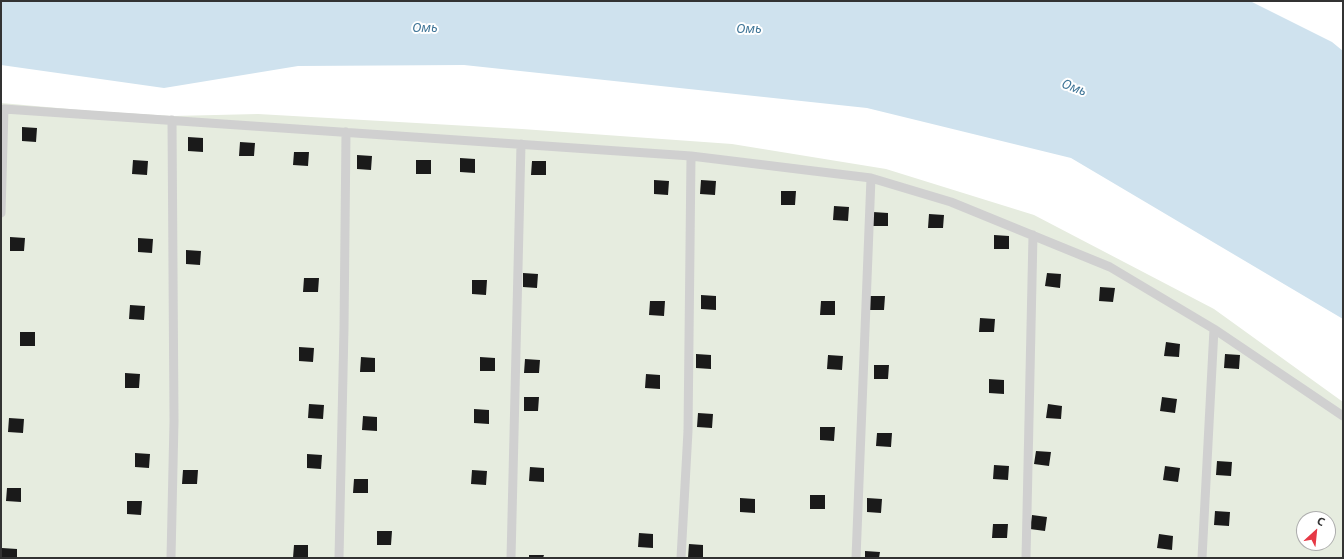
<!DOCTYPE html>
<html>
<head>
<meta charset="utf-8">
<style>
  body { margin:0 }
  #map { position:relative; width:1344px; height:559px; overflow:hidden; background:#fff; font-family:"Noto Sans",sans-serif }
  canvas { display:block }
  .frame { position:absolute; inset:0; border:2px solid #333; pointer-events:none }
  .north { position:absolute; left:1296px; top:511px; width:40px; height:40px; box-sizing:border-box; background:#fff; border:1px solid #adadad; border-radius:50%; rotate:27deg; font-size:11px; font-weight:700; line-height:16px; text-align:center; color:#333 }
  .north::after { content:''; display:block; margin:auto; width:14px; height:18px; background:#e63946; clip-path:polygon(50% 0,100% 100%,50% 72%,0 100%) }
</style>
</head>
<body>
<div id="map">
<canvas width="1344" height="559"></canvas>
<div class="frame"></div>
<div class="north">С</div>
</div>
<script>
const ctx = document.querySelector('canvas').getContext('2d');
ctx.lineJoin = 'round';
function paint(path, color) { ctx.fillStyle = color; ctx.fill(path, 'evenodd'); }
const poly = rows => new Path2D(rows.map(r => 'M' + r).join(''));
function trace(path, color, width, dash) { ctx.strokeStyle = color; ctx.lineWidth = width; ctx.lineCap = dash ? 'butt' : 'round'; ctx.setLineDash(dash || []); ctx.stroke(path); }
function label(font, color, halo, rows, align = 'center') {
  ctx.font = font + ' "Noto Sans",sans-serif'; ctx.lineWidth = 4; ctx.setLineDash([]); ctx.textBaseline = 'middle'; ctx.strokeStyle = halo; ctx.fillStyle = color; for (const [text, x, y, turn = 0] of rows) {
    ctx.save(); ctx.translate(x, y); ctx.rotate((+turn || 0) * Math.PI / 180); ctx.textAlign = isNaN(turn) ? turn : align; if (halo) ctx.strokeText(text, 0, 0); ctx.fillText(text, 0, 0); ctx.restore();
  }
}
const green = poly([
  [1,103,92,111,173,116,258,114,522,129,732,144,886,169,1034,215,1214,309,1343,402,1343,558,1,558],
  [1304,519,1328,519,1328,543,1304,543]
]);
const water = poly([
  [1,1,1250,1,1332,42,1343,51,1343,319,1071,158,867,108,464,65,298,66,164,88,1,65]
]);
const building = poly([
  [22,127,37,128,36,142,22,141],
  [188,137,203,138,203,152,188,151],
  [240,142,255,143,254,156,239,156],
  [294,152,309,152,308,166,293,165],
  [357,155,372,156,371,170,357,169],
  [460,158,475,159,475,173,460,172],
  [133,160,148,161,147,175,132,174],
  [416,160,431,160,431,174,416,174],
  [532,161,546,161,546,175,531,175],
  [654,180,669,181,668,195,654,194],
  [701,180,716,181,715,195,700,194],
  [781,191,796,191,795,205,781,205],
  [834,206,849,207,848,221,833,220],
  [873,212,888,213,888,226,873,226],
  [929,214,944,215,943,228,928,228],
  [994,235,1009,236,1009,249,994,249],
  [10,237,25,238,24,251,10,251],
  [138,238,153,239,152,253,138,252],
  [186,250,201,251,200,265,186,264],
  [523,273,538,274,537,288,523,287],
  [1047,273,1061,274,1060,288,1045,286],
  [304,278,319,278,318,292,303,292],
  [472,280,487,280,486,295,472,294],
  [1100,287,1115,288,1113,302,1099,301],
  [701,295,716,296,716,310,701,309],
  [870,296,885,296,884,310,869,310],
  [650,301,665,301,664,316,649,315],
  [821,301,835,301,835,315,820,315],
  [130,305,145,306,144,320,129,319],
  [980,318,995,319,994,332,979,332],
  [20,332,35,332,35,346,20,346],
  [1166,342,1180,344,1179,357,1164,356],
  [299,347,314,348,313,362,299,361],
  [696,354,711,355,711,369,696,368],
  [1225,354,1240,355,1239,369,1224,368],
  [828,355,843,356,842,370,827,369],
  [361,357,375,358,375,372,360,372],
  [480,357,495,358,495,371,480,371],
  [525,359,540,360,539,373,524,373],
  [874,365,889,365,888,379,874,379],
  [125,373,140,374,139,388,125,388],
  [646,374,660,375,660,389,645,388],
  [989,379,1004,380,1004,394,989,393],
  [524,397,539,397,538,411,524,411],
  [1162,397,1177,399,1175,413,1160,411],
  [309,404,324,405,323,419,308,418],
  [1048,404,1062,406,1061,419,1046,418],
  [474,409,489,410,489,424,474,423],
  [698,413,713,414,712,428,697,427],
  [363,416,377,417,377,431,362,430],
  [9,418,24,419,23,433,8,432],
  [820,427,835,427,834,441,820,440],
  [877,433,892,433,891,447,876,446],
  [1036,451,1051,452,1049,466,1034,464],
  [135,453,150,454,149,468,135,467],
  [307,454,322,455,321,469,307,468],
  [1217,461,1232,462,1231,476,1216,475],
  [994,465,1009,466,1008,480,993,479],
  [1165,466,1180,468,1178,482,1163,480],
  [530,467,544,468,544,482,529,481],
  [183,470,198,470,197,484,182,484],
  [472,470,487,471,486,485,471,484],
  [354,479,368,479,368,493,353,493],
  [7,488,21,488,21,502,6,501],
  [810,495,825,495,825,509,810,509],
  [740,498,755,499,755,513,740,512],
  [867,498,882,499,881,513,867,512],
  [127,501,142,501,141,515,127,514],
  [1215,511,1230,512,1229,526,1214,525],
  [1032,515,1047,517,1045,531,1030,529],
  [993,524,1008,524,1007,538,992,538],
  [377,531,392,531,391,545,377,545],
  [639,533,653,534,653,548,638,547],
  [1159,534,1173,536,1172,550,1157,548],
  [689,544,703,545,703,558,688,558],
  [294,545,308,545,308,558,293,558],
  [2,548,17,549,17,558,2,558],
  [865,551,880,552,879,558,865,558],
  [529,555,544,555,543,558,529,558]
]);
const lane = poly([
  [1,213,4,109,691,156,871,178,951,202,1110,267,1214,329,1343,416],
  [171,558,174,421,172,120],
  [339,558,344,328,346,132],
  [511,558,521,144],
  [681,558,688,431,691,156],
  [856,558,871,178],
  [1026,558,1033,235],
  [1202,558,1214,329]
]);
const waterNames = [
  ["Омь",425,28],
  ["Омь",749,29],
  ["Омь",1074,88,21]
];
paint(green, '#e6ecdf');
paint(water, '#cfe2ee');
paint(building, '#1a1a1a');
trace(lane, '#d0d0d0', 9);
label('italic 13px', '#3f7597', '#fff', waterNames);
</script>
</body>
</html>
